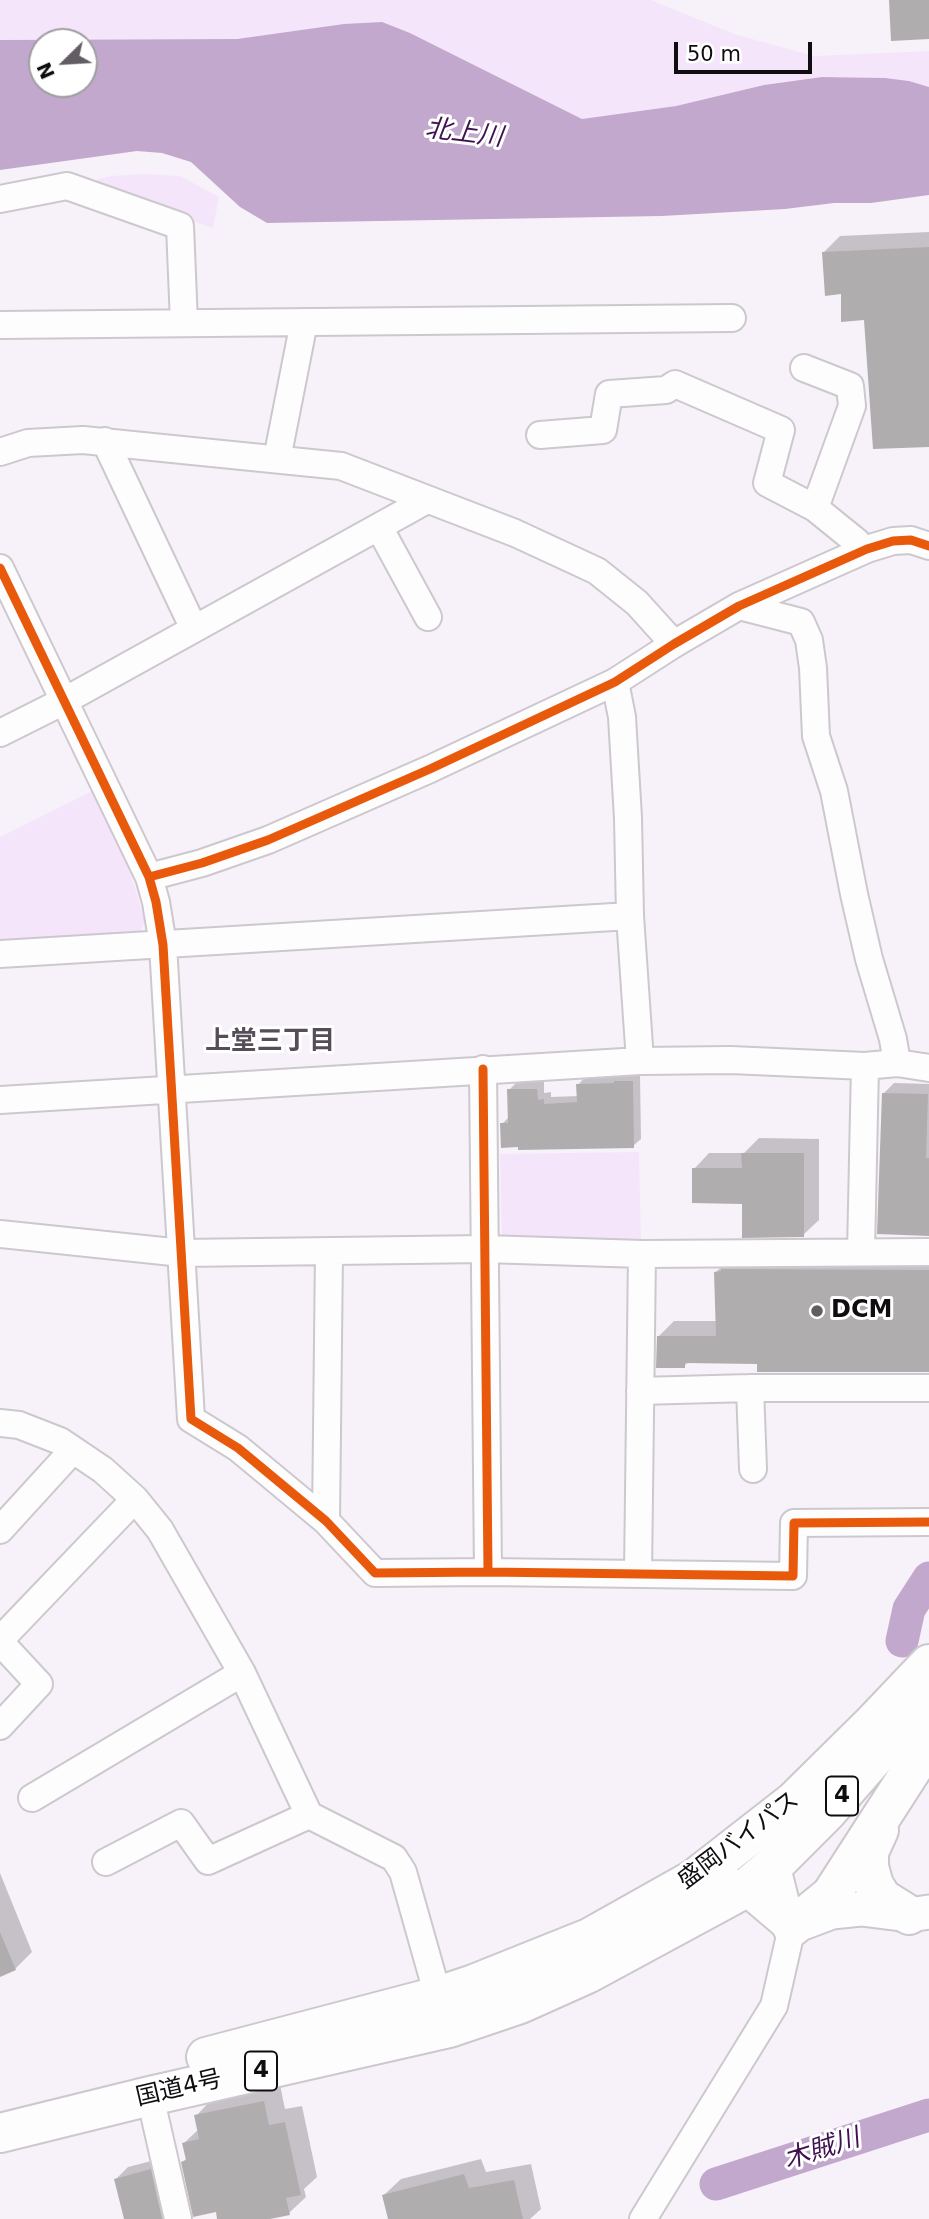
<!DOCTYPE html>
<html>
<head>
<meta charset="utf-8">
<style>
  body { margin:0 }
  #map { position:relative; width:929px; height:2219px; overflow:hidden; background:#f7f2f9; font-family:"DejaVu Sans",sans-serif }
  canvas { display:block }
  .north { position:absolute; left:28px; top:28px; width:70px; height:70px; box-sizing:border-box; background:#fff; border:2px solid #9f9ea0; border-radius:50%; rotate:246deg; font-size:19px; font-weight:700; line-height:28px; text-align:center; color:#100d11 }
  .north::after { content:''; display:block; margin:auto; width:24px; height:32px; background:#615d62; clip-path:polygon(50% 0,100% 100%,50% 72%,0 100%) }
  .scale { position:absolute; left:674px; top:42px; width:138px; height:32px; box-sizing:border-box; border:4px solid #100d11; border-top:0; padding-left:9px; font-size:21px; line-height:24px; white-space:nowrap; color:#100d11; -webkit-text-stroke:5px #fff; paint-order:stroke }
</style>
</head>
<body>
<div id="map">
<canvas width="929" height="2219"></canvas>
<div class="north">N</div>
<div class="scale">50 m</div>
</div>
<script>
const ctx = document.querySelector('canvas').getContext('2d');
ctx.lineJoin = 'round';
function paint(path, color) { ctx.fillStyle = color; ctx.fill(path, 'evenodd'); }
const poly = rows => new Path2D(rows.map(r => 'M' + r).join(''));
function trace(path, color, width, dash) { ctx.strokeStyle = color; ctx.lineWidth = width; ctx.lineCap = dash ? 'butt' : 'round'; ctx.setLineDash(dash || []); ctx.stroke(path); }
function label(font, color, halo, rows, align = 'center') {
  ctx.font = font + ' "DejaVu Sans","Noto Sans JP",sans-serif'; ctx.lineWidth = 6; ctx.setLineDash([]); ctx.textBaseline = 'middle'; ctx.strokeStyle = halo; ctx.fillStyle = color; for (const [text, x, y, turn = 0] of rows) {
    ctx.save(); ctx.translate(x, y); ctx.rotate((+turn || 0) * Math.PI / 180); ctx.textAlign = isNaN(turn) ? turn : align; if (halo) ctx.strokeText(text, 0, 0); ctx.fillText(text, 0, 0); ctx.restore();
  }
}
const green = poly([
  [0,0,651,0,734,34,814,56,929,51,929,87,909,81,885,78,822,77,764,85,676,106,582,119,410,33,344,24,237,39,0,40],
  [144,174,180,176,219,197,213,228,82,184,111,176],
  [92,791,128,865,145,921,139,934,0,942,0,837],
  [639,1152,641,1245,502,1237,500,1154]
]);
const water = poly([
  [382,22,410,33,582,119,676,106,764,85,822,77,885,78,909,81,929,87,929,195,871,203,834,203,785,209,662,216,267,223,240,207,191,162,162,153,137,151,0,170,0,40,237,39,344,24],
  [42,42,84,42,84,84,42,84]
]);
const shadow = poly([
  [929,232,929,445,865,318,843,292,824,252,840,236],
  [640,1075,641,1139,633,1146,502,1124,510,1116,509,1090,517,1082,544,1082,544,1093,551,1092,551,1097,578,1096,578,1085,585,1077],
  [894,1083,929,1084,929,1235,883,1094],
  [759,1138,819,1139,819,1220,803,1235,744,1202,694,1169,709,1153,744,1153],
  [929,1255,929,1372,758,1371,758,1362,690,1361,684,1366,658,1337,674,1321,717,1321,716,1272,732,1257],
  [0,1873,32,1952,15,1969,0,1975],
  [280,2085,285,2109,302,2106,317,2177,304,2189,306,2197,289,2213,261,2219,219,2219,218,2210,183,2162,187,2158,184,2143,199,2129,196,2116,212,2099],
  [163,2158,182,2219,126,2219,116,2179,128,2167],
  [481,2159,486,2172,531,2164,541,2209,530,2219,390,2219,384,2195,401,2179]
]);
const river = poly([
  [902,1641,909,1609,929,1578],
  [716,2184,929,2115]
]);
const building = poly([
  [889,0,929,0,929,39,891,41],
  [929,247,929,447,873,449,864,320,841,322,841,294,825,296,822,252],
  [614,1081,633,1081,634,1148,518,1150,518,1147,501,1148,500,1123,508,1123,507,1089,537,1089,538,1100,544,1099,544,1104,577,1102,576,1084,614,1083],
  [882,1093,928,1094,926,1158,929,1158,929,1236,877,1234],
  [741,1153,804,1153,804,1237,742,1238,742,1204,692,1203,692,1168,742,1168],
  [721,1269,929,1270,929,1372,757,1372,757,1364,685,1363,685,1368,656,1368,657,1336,716,1336,714,1272,721,1271],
  [0,1932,16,1970,0,1977],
  [264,2101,269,2125,285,2122,301,2195,286,2198,290,2215,270,2219,217,2219,216,2212,193,2217,181,2162,186,2160,182,2143,199,2139,194,2115],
  [151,2169,162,2219,124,2219,114,2179],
  [464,2174,469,2188,514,2180,523,2219,388,2219,382,2195]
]);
const minor = poly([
  [0,199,67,186,180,226,184,323],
  [0,325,732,318],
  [804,368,850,386,852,406,815,508],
  [540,435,603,430,609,394,666,390,675,384,781,430,767,483,815,508,857,542,861,551],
  [105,441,194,629],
  [0,452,28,443,83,440,341,466,515,533,597,571,637,603,674,644],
  [277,459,304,322],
  [379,527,428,617],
  [0,568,149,877,156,902,163,945,191,1419,238,1448,326,1521,375,1573,488,1572],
  [739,606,801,622,809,640,813,668,816,736,834,791,854,894,869,959,893,1039,897,1063],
  [615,682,622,717,628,818,630,916,640,1061],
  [0,733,64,701,427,500],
  [149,877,202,863,268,840,430,769,615,682,674,644,739,606,867,549,893,541,911,540,929,546],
  [0,954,630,916],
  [483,1069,488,1572,793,1576,794,1523,929,1522],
  [0,1100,640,1061,731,1060,865,1066,897,1063,929,1068],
  [0,1234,182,1253,485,1249,642,1254,929,1252],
  [861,1252,865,1066],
  [750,1388,753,1469],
  [640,1391,750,1388,929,1388],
  [0,1423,19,1425,60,1441,103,1470,135,1499,160,1530,242,1673,309,1815,394,1858,403,1872,438,1996],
  [326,1521,329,1252],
  [0,1530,73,1450],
  [638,1574,642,1254],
  [0,1640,135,1499],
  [0,1642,39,1684,0,1726],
  [32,1798,242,1673],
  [106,1862,181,1823,208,1861,309,1815],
  [150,2096,178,2219],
  [643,2219,774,2006,792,1927,776,1863,778,1849]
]);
const major = poly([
  [722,1884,746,1888,792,1927,832,1912,861,1909,909,1915,929,1912]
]);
const highway = poly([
  [879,1830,869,1852,869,1867,874,1885,882,1898,909,1915],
  [792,1927,831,1895,929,1743],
  [206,2057,438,1996,474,1984,589,1938,694,1879,794,1801,872,1724,929,1664],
  [0,2133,150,2096,449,2028,520,2004,587,1974,746,1888,776,1863,827,1812,929,1695]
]);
const cycleway = poly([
  [0,568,149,877,156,902,163,945,191,1419,238,1448,326,1521,375,1573,488,1572],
  [149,877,202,863,268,840,430,769,615,682,674,644,739,606,867,549,893,541,911,540,929,546],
  [483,1069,488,1572,793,1576,794,1523,929,1522]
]);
const markers = [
  [817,1311,7,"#615d62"]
];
const shields = [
  [842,1796,32],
  [261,2071,32]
];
const shieldNames = [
  ["4",842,1796],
  ["4",261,2071]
];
const poiNames = [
  ["DCM",831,1311]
];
const streetNames = [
  ["盛岡バイパス",739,1841,-37],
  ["国道4号",179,2089,-13]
];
const waterNames = [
  ["北上川",464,134,7],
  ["木賊川",822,2150,-18]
];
const neighbourhoodNames = [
  ["上堂三丁目",270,1042]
];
paint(green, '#f4e5fa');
paint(water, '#c3a8ce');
paint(shadow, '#0003');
trace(river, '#c3a8ce', 33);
paint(building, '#b0adae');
trace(minor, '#ccc8ce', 30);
trace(major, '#ccc8ce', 37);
trace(highway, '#ccc8ce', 42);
trace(minor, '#fefdfe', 26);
trace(major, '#fefdfe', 33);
trace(highway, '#fefdfe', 38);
trace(cycleway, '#e8590c', 9);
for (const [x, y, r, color] of markers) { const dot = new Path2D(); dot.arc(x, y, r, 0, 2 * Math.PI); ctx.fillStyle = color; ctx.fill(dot); trace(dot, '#fff', 2.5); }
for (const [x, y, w] of shields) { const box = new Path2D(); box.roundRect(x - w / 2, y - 19.5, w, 39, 5); ctx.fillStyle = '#fff'; ctx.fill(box); trace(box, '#100d11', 2); }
label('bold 23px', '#100d11', null, shieldNames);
label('bold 24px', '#100d11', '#fff', poiNames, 'left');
label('24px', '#100d11', '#fff', streetNames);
label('italic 26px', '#3f1150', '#fff', waterNames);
label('bold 26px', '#554e58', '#fff', neighbourhoodNames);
</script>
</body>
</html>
